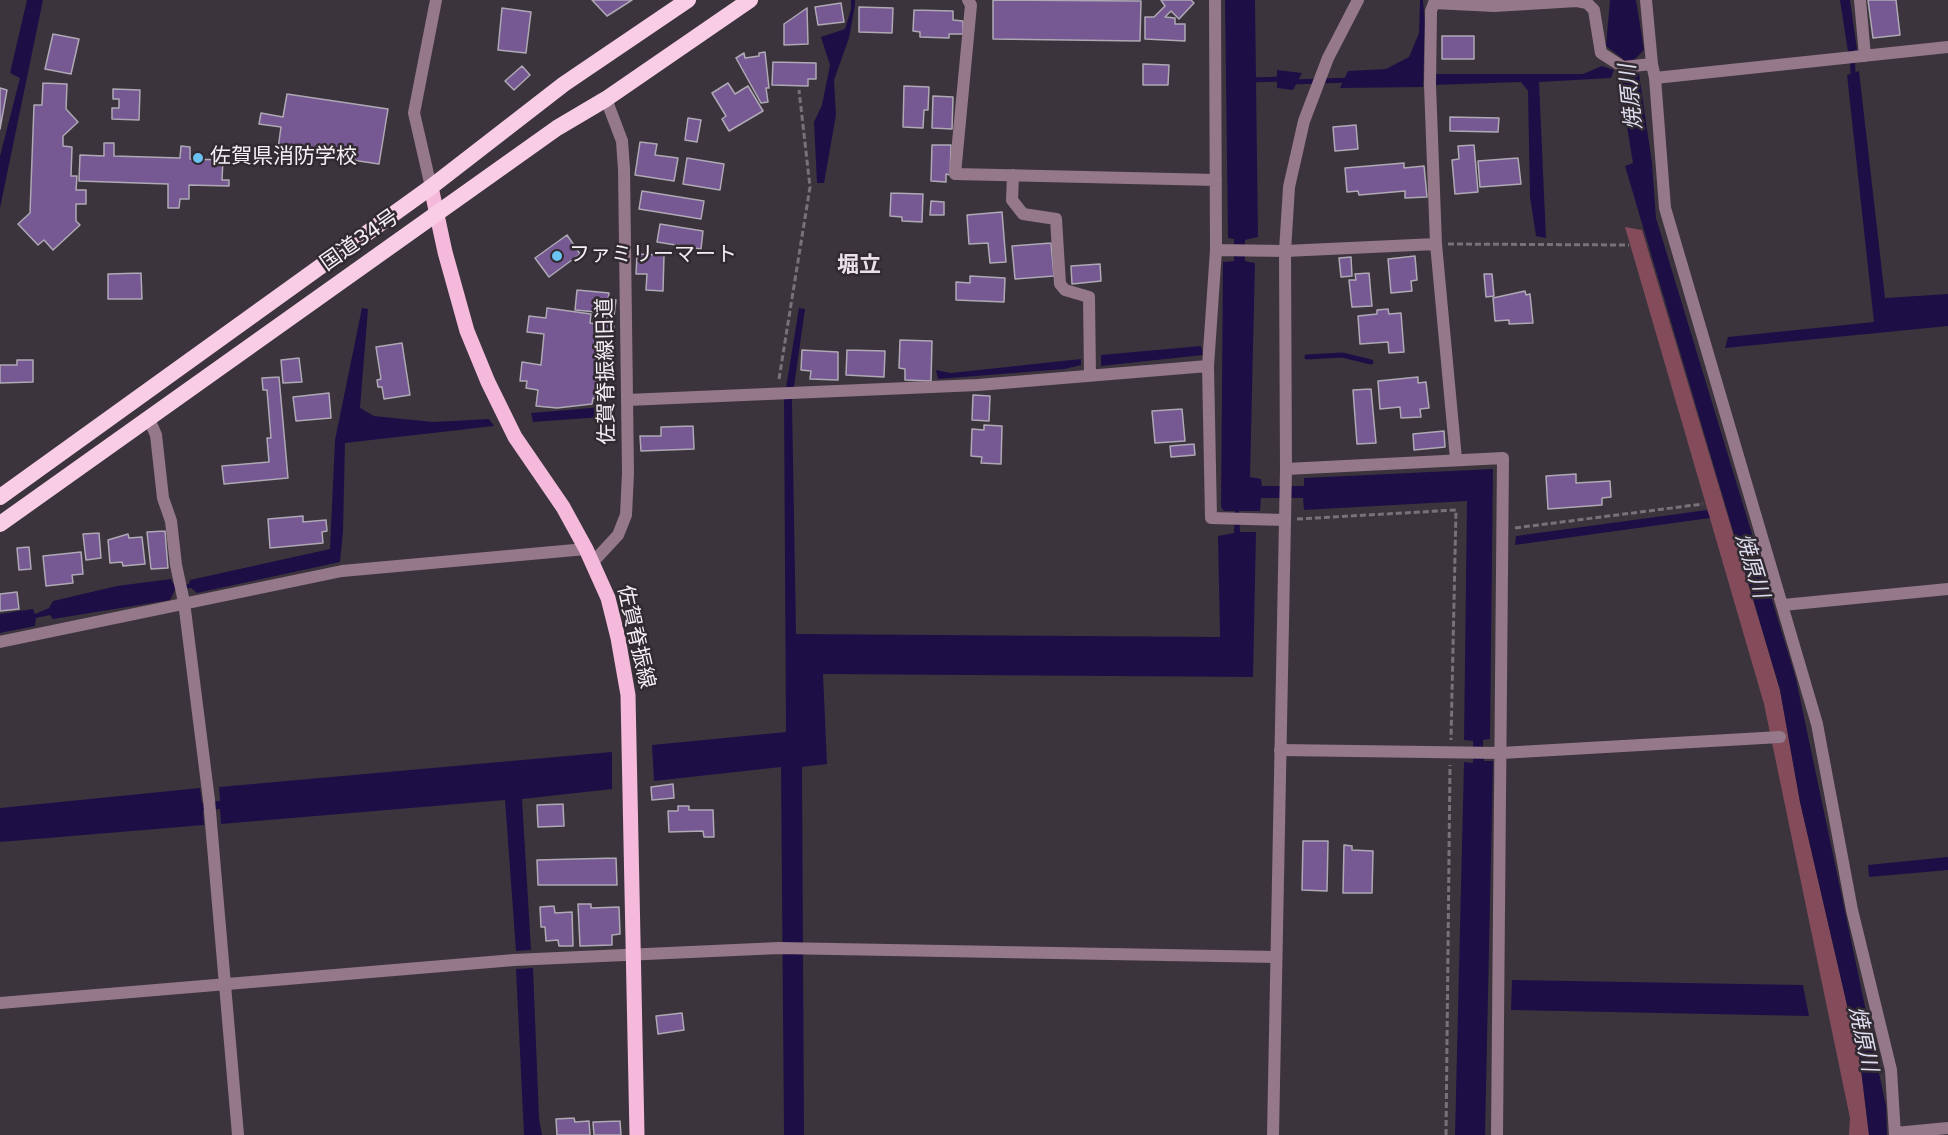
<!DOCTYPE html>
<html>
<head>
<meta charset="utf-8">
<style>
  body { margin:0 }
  canvas { display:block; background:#3b343c }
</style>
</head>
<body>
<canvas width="1948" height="1135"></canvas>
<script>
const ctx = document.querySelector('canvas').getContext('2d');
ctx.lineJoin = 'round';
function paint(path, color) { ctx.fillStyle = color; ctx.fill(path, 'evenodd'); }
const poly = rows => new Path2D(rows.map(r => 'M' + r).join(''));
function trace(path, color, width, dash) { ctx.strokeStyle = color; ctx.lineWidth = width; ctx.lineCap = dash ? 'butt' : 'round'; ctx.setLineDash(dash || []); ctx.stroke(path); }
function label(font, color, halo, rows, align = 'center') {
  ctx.font = font + ' "DejaVu Sans","Noto Sans JP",sans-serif'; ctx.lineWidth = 5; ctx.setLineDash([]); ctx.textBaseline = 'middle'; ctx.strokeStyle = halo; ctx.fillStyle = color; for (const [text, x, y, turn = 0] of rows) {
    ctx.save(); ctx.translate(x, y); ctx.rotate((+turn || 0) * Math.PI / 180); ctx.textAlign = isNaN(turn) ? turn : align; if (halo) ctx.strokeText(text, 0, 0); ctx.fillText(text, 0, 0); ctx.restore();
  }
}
const green = poly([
  [1625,227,1642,230,1780,690,1800,802,1860,1061,1869,1135,1849,1135,1850,1118,1764,704]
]);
const water = poly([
  [27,0,43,0,0,208,0,156,20,78,10,73],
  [851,0,855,0,855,5,849,38,834,80,836,115,824,183,817,183,814,122,822,105,830,65,821,37,845,29,851,9],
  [1225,0,1255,0,1258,237,1245,240,1245,261,1255,263,1250,477,1261,479,1262,486,1304,486,1304,478,1493,469,1490,739,1483,740,1484,761,1493,761,1485,1135,1455,1135,1464,762,1473,763,1473,741,1464,740,1467,501,1304,510,1303,498,1261,498,1260,511,1239,511,1240,532,1256,532,1253,677,823,674,827,764,802,767,804,1135,784,1135,781,767,654,781,652,745,786,732,784,400,799,308,805,309,792,401,796,634,1220,637,1218,536,1234,533,1235,511,1224,511,1221,507,1223,262,1234,261,1234,239,1228,238],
  [1420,0,1423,0,1425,24,1423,87,1340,88,1348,71,1386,69,1409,57,1419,33],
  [1610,0,1636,0,1644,50,1634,60,1634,72,1639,74,1652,163,1656,218,1796,679,1886,1106,1887,1135,1869,1135,1860,1061,1800,802,1780,690,1625,166,1633,163,1621,90,1622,74,1625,73,1623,59,1606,46],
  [1840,0,1850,0,1857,50,1848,52],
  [1602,66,1614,70,1611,78,1539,82,1546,238,1536,236,1530,197,1528,91,1521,82,1434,85,1436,74,1583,74],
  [1277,70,1302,73,1293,90,1277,88],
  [1859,71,1885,298,1948,294,1948,326,1725,348,1728,337,1874,322,1847,75],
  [362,308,368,309,360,408,374,416,433,422,489,419,494,426,345,443,343,532,340,562,197,593,191,588,175,590,170,600,53,619,50,615,36,618,35,626,0,633,0,614,33,609,35,614,49,608,53,601,117,586,171,579,174,585,189,584,190,580,330,549,335,440],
  [1201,346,1203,355,1101,366,1101,355],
  [1081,359,1081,365,1065,369,938,379,936,370,951,373],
  [614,406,615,416,533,422,531,413],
  [1707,510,1710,518,1515,545,1516,536],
  [612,752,612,789,522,799,531,950,516,951,505,800,221,824,220,809,203,811,204,825,0,842,0,808,200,788,202,803,220,801,219,787],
  [1948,857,1948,870,1869,877,1868,865],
  [533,968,539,1118,542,1135,524,1135,516,969],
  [1512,980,1803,985,1809,1016,1511,1010]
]);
const stream = poly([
  [1852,51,1853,73],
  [1250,80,1282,79],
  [1291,82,1351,80],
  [1307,357,1342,355,1371,362]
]);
const building = poly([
  [592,0,632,0,607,16,592,0],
  [993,0,1141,1,1140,41,993,39,993,0],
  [1161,0,1191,0,1194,3,1179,19,1171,11,1165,17,1175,18,1175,24,1185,24,1185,41,1145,39,1145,17,1154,17,1165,6,1161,0],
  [1868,0,1896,0,1900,35,1873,38,1868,0],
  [841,3,844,22,818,25,815,7,841,3],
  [859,7,893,8,892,33,859,32,859,7],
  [502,8,531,12,526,53,498,50,502,8],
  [807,8,808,44,784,45,784,24,807,8],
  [914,10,953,11,953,20,963,21,963,34,949,34,949,38,920,37,920,32,913,31,914,10],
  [53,34,79,39,71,74,45,69,53,34],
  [1442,36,1474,36,1474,59,1442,59,1442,36],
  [765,52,769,88,766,88,768,102,761,103,736,58,744,53,745,58,759,56,759,53,765,52],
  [773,62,816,63,816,79,808,79,808,86,772,85,773,62],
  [1143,64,1169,65,1168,85,1143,85,1143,64],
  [522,66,530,75,514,90,505,81,522,66],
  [43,83,67,84,66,109,78,122,63,136,63,146,72,147,71,176,77,176,76,190,86,190,86,204,76,204,76,221,80,225,53,250,44,240,38,245,18,224,30,213,34,105,42,105,43,83],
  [728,83,735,94,748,86,763,111,729,131,722,119,726,116,712,93,728,83],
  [904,86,929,87,928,110,924,110,923,128,903,127,904,86],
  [0,88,7,90,0,129,0,88],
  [113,89,140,90,139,120,112,119,112,108,119,108,119,99,113,99,113,89],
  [287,94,388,109,379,164,278,149,281,127,259,124,261,113,283,117,287,94],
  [933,96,953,97,952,129,932,128,933,96],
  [1450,117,1499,118,1498,132,1450,131,1450,117],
  [688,118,701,120,697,142,685,140,688,118],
  [1356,125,1358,149,1335,151,1333,127,1356,125],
  [640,142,657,144,655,155,678,158,674,181,635,175,640,142],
  [104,143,114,143,114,156,180,158,181,146,190,147,190,159,223,160,222,180,229,180,229,186,189,185,189,199,180,199,179,208,168,208,168,184,79,181,80,155,104,156,104,143],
  [932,145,951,145,950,175,946,174,946,182,931,181,932,145],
  [1474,145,1478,192,1455,194,1452,160,1459,159,1458,146,1474,145],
  [687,158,724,164,720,190,683,184,687,158],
  [1518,158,1521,184,1480,187,1478,161,1518,158],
  [1404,163,1404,168,1424,166,1427,197,1405,198,1405,191,1359,195,1358,191,1347,192,1345,168,1404,163],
  [642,191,704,201,701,219,639,209,642,191],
  [891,193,923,194,922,222,902,221,902,217,890,216,891,193],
  [931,201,944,202,944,215,930,215,931,201],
  [1002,212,1006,262,990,263,988,243,969,244,967,215,1002,212],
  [660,224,703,231,701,249,657,242,660,224],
  [567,235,580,254,549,277,535,258,567,235],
  [1051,243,1054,276,1015,279,1012,246,1051,243],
  [637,254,664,255,663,291,646,290,647,274,636,274,637,254],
  [1415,256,1417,280,1411,281,1412,291,1391,293,1388,259,1415,256],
  [1351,257,1352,276,1341,277,1339,258,1351,257],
  [1100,264,1101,281,1072,284,1071,266,1100,264],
  [141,273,142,299,108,299,108,274,141,273],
  [1369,273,1372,306,1352,307,1349,280,1356,280,1355,274,1369,273],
  [1484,274,1492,274,1494,296,1486,297,1484,274],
  [970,276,1005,278,1004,302,956,300,956,282,970,283,970,276],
  [577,290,609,293,608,299,616,300,613,324,606,323,607,313,575,310,577,290],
  [1525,291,1526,295,1530,294,1533,323,1509,324,1509,320,1495,321,1493,298,1525,291],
  [547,308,591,314,590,323,614,326,605,400,593,398,592,404,557,408,536,406,538,390,526,388,527,381,520,381,522,362,541,365,544,334,527,332,529,316,546,318,547,308],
  [1388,309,1389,314,1401,313,1404,352,1389,353,1388,342,1360,344,1358,316,1377,314,1377,310,1388,309],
  [900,340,932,341,931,381,905,380,905,369,899,368,900,340],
  [402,343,410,395,384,399,382,387,378,387,377,380,381,379,376,347,402,343],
  [802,350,838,352,838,380,810,379,811,371,801,370,802,350],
  [847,350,885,351,884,377,846,375,847,350],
  [299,358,302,382,283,383,281,360,299,358],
  [17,360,33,360,33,382,0,383,0,365,17,365,17,360],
  [279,377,288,478,224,484,222,466,269,462,267,438,271,438,267,390,263,390,262,378,279,377],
  [1418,377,1418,383,1426,382,1429,408,1420,409,1421,417,1401,418,1400,407,1380,409,1378,381,1418,377],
  [1371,389,1376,443,1357,444,1353,390,1371,389],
  [329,393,331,418,296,421,293,397,329,393],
  [973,395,990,396,989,421,972,420,973,395],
  [1182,409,1185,441,1155,443,1152,411,1182,409],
  [984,425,1002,426,1001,464,981,463,982,457,971,456,972,429,984,430,984,425],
  [693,426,694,449,641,451,640,436,661,436,661,427,693,426],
  [1444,431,1445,447,1414,450,1413,434,1444,431],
  [1194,444,1195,455,1171,457,1170,446,1194,444],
  [1576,474,1576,483,1610,481,1611,497,1602,498,1602,505,1548,509,1546,476,1576,474],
  [303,516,303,522,326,520,327,531,322,532,323,543,270,548,268,519,303,516],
  [165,531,168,568,151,569,147,532,165,531],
  [99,533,101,558,86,560,83,534,99,533],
  [128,534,129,538,142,537,145,564,123,566,122,562,110,563,108,540,128,534],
  [29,547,31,569,19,570,17,548,29,547],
  [81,552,83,574,72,575,73,583,46,586,43,556,81,552],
  [17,592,19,609,0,611,0,594,17,592],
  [673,784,674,798,652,800,651,787,673,784],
  [563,804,564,826,538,827,537,805,563,804],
  [678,806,689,806,689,810,713,810,714,837,704,837,703,831,669,832,668,811,678,811,678,806],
  [1303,841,1328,841,1327,891,1302,890,1303,841],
  [1344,845,1352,846,1352,850,1373,851,1372,893,1343,893,1344,845],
  [616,858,617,885,538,885,537,860,616,858],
  [578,904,591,904,591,908,619,907,620,934,612,935,612,945,580,946,578,904],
  [554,906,555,913,572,912,573,946,559,946,558,940,546,941,545,927,541,927,540,907,554,906],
  [682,1013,684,1030,658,1034,656,1016,682,1013],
  [574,1118,575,1122,589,1121,590,1135,557,1135,556,1119,574,1118],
  [620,1121,621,1135,594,1135,593,1122,620,1121]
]);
const path = poly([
  [1448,244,1629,245],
  [779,379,810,187,799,90],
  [1297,519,1456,510,1451,740],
  [1515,528,1703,504],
  [1446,1135,1450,765]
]);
const minor = poly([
  [968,0,971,5,955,174,1216,180],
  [1215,0,1216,250,1208,366,1211,518,1285,520],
  [1646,0,1652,64],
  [1860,0,1865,56],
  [1655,78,1665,208,1817,724,1852,910,1891,1070,1895,1135],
  [1013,175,1012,200,1023,214,1056,219,1060,284,1065,290,1089,297,1090,375],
  [1216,250,1285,251,1436,244],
  [627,400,978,385,1208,366],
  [149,419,156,435,163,498,171,521,176,565,184,602,209,800,238,1135],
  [1456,459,1436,244,1430,85,1431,11,1434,3,1494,6,1577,1,1587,3,1594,10,1601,53,1623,67,1652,64,1655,78,1948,47],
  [1286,469,1503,458,1497,1135],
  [593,562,618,535,626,515,628,473,624,169,622,141,606,99],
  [1783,605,1948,589],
  [0,642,342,571,586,549],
  [1280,750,1501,753,1780,737],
  [0,1003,514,960,779,948,1276,957],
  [1895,1133,1948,1128]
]);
const tertiary = poly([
  [431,187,414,113,436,0],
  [1273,1135,1286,469,1285,251,1289,187,1304,121,1328,58,1358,0]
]);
const primary = poly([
  [431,187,445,252,467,331,488,382,515,437,563,507,586,549,608,598,618,638,628,695,637,1135]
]);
const trunk = poly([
  [0,497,431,187,564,84,688,0],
  [0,524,557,128,606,99,750,0]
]);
const markers = [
  [198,158,6,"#6ac3f1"],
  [557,256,6,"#6ac3f1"]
];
const poiNames = [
  ["佐賀県消防学校",210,158],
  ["ファミリーマート",569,256]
];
const streetNames = [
  ["国道34号",360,241,-35],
  ["佐賀脊振線旧道",607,371,-91],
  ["佐賀脊振線",635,637,77]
];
const waterNames = [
  ["焼原川",1632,97,-96],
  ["焼原川",1751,566,73],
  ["焼原川",1862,1039,78]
];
const neighbourhoodNames = [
  ["堀立",859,266]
];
paint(green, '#844b5b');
paint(water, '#1d0f46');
trace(stream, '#1d0f46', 5);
paint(building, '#765892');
trace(building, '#aea9b5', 1.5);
trace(path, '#787178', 3, [6, 3]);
trace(minor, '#957889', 12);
trace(tertiary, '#957889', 12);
trace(primary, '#f4b9db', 15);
trace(trunk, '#facde6', 16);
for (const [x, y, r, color] of markers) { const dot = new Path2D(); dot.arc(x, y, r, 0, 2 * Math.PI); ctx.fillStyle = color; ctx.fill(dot); trace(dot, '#312a31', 2); }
label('21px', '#f5eff5', '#312a31', poiNames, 'left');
label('21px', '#f5eff5', '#312a31', streetNames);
label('italic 22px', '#dfdef1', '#312a31', waterNames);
label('bold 22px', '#eae0ea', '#312a31', neighbourhoodNames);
</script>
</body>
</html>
